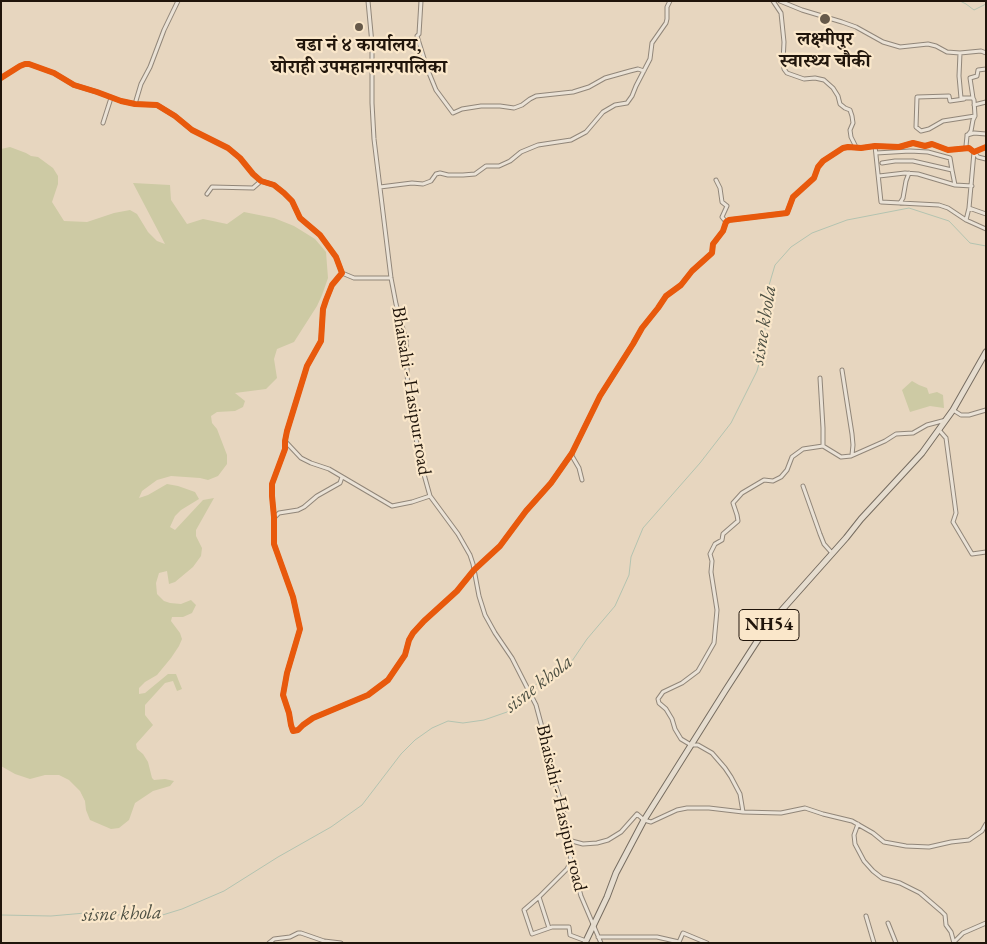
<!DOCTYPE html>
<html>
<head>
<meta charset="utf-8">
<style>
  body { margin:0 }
  #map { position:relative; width:987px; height:944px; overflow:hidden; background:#e7d6bf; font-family:"EB Garamond",serif }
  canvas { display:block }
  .frame { position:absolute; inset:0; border:2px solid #20150b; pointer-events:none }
</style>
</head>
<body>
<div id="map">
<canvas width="987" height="944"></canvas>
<div class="frame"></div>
</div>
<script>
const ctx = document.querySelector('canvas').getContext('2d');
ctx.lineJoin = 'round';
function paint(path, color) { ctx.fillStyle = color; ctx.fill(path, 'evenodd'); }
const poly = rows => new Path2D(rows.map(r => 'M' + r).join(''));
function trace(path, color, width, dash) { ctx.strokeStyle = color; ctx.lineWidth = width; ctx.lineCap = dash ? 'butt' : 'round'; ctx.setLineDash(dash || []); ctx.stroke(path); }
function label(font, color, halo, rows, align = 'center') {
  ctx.font = font + ' "EB Garamond","Noto Serif Devanagari",serif'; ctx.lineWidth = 4.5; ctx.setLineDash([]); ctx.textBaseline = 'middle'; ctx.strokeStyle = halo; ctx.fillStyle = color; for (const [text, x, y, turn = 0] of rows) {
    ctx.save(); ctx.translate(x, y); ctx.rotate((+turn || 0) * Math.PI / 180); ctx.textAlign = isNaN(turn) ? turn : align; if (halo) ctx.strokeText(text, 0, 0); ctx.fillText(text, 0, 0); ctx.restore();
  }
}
const green = poly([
  [10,147,26,153,31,156,38,157,53,168,58,176,58,184,52,202,64,221,87,222,114,213,130,210,137,214,148,232,157,241,165,244,133,183,170,185,171,200,187,224,203,219,227,224,244,212,274,218,294,226,315,239,326,252,328,278,322,295,317,306,294,342,277,349,274,359,277,378,266,389,235,393,245,401,243,407,235,411,217,412,211,416,212,423,217,429,227,455,227,464,218,476,208,480,200,478,171,476,157,480,142,491,139,498,148,495,167,484,178,486,195,492,199,499,181,510,175,516,170,527,175,530,203,500,214,498,196,530,196,536,202,548,201,556,193,567,175,582,169,584,167,571,159,573,156,583,157,594,164,601,170,603,181,604,191,600,196,605,192,613,183,617,172,617,171,621,180,633,182,639,179,646,171,658,157,675,145,682,139,688,139,694,145,693,168,674,176,674,182,689,177,691,173,681,165,683,145,705,145,715,153,725,136,744,137,749,143,754,148,762,152,778,154,780,165,779,174,781,170,786,153,791,135,803,129,820,119,828,111,829,90,820,86,810,85,801,80,791,69,780,59,775,45,775,30,779,15,774,1,766,1,149],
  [912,381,919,385,927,388,929,394,937,392,943,395,944,408,930,406,910,412,902,390]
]);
const stream = poly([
  [960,1,966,4,974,10,986,4],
  [530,690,541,680,572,661,587,639,615,606,629,575,631,557,643,528,700,463,731,423,757,371,764,345,767,292,775,265,791,247,812,233,847,220,909,208,949,221,970,243,986,246],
  [1,915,51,916,85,913,156,917,182,909,224,891,278,857,331,827,362,805,401,754,415,740,432,728,448,721,463,723,484,720,507,712,527,693]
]);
const street = poly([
  [368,1,372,44,372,103,374,139,391,278,396,304,406,340,408,395,420,460,430,496,458,534,470,555,473,564,479,596,485,615,495,633,512,658,536,705,543,731,553,777,563,808,571,861,581,896,601,943],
  [421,1,419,34,417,36,427,68,436,90,453,113,462,109,481,106,500,106,514,108,522,105,530,99,536,96,573,92,589,87,605,78,630,71,638,69,644,71],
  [773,1,781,13,784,42,783,62,784,69,787,73,804,79,815,78,824,80,833,88,838,96,840,104,845,108,850,110,852,116,853,123,850,130,851,137,856,147],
  [780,1,802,10,842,22,856,27,883,42,900,47,928,44,936,46,947,52,960,53,981,51,986,53],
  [960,53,959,76,961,98,973,98,974,100,975,116,973,120,971,131,967,136,966,146,968,148],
  [1,78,20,66,25,64,29,64,54,73,74,85,97,92,121,101,135,104,157,105,175,116,192,130,228,148,240,158,253,174,261,181,274,185,284,193,292,201,300,218,320,235,336,257,342,273,332,285,326,300,323,309,321,341,307,366,287,431,285,441,285,449,272,484,272,496,274,517,274,544,293,597,300,629,287,673,283,695,289,713,291,725,293,731,298,730,303,725,313,718,368,695,388,680,405,655,409,640,413,633,424,621,457,591,474,570,500,546,526,511,551,483,572,453,600,396,633,344,642,328,658,308,666,296,681,285,692,271,712,253,713,244,723,231,726,222,729,220,787,213,793,197,814,178,818,167,823,161,843,148,848,147,861,148,875,146,899,147,913,143,925,146,932,144,948,150,969,148,974,152,986,147],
  [973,98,970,78,977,76,978,70,986,69],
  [964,99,950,101,949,96,917,97,916,127,921,131,929,129,943,121,975,116],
  [135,104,141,84,150,67,164,30,178,1],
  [974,105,986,102],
  [103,123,111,98],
  [967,135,974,133,986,134],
  [875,146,881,202,939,205,948,208,966,220,986,229],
  [974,152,978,157,986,159],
  [876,153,910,151,928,152,950,158,952,170],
  [882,163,895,161,913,161,952,170,955,185],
  [879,176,905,173,918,174,955,185,972,186],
  [716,180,720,188,722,202,727,206,722,217,726,222],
  [380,187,412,183,423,184,431,181,436,174,440,173,448,175,463,175,475,174,486,166,499,166,510,161,521,152,538,145,571,140,586,132,603,112,615,105,627,103,632,96,636,86,650,59,652,43,666,23,667,19,667,7,670,1],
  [207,194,212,187,253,188,261,181],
  [900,203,903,198,906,181,909,173],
  [969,208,986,214],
  [966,220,969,208,974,152],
  [342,273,354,278,391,278],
  [842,370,852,434,853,445,852,455],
  [820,378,823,428,823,446],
  [953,410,961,415,969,415,986,410],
  [939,430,946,438,956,513,953,522,972,554,986,552],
  [285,441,301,458,311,463,329,469,392,506,412,502,430,496],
  [572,454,572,456,579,468,582,480],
  [803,486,820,534,824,544,832,553],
  [275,517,279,513,298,510,304,507,317,496,340,483,342,477],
  [743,812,740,794,731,777,725,768,712,753,698,745,691,745,681,739,675,729,672,719,666,709,659,703,658,699,663,692,682,683,698,671,714,643,717,610,711,572,712,561,710,554,715,544,722,540,723,534,738,521,737,515,733,503,742,493,764,480,773,481,781,477,787,470,792,457,803,449,823,446,841,457,851,456,885,441,896,434,913,433,927,425,946,420],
  [858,824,854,835,855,844,864,861,873,871,882,878,900,883,920,893,941,911,945,915,946,925,951,932,954,943],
  [568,840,583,844,597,843,608,840,621,832,637,814,644,820,651,822,677,810,687,808,709,808,743,812,781,813,805,808,823,814,852,821,873,833,884,842,906,846,929,847,951,842,969,840,982,831,986,824],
  [571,861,567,869,539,897,524,910,532,934,552,927,569,927,570,935,586,941],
  [539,897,549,928],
  [866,916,874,943],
  [888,923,896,943],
  [598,937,657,937,679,942,683,933,707,943],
  [954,942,963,933,986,923],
  [269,943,274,939,290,937,298,933,301,933,324,941,341,943]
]);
const primary = poly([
  [585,943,607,897,616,873,644,820,725,691,765,629,846,538,861,519,922,453,953,410,986,352]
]);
const cycleway = poly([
  [1,78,20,66,25,64,29,64,54,73,74,85,97,92,121,101,135,104,157,105,175,116,192,130,228,148,240,158,253,174,261,181,274,185,284,193,292,201,300,218,320,235,336,257,342,273,332,285,326,300,323,309,321,341,307,366,287,431,285,441,285,449,272,484,272,496,274,517,274,544,293,597,300,629,287,673,283,695,289,713,291,725,293,731,298,730,303,725,313,718,368,695,388,680,405,655,409,640,413,633,424,621,457,591,474,570,500,546,526,511,551,483,572,453,600,396,633,344,642,328,658,308,666,296,681,285,692,271,712,253,713,244,723,231,726,222,729,220,787,213,793,197,814,178,818,167,823,161,843,148,848,147,861,148,875,146,899,147,913,143,925,146,932,144,948,150,969,148,974,152,986,147]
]);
const markers = [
  [825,19,6,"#66594a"],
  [359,27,5,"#66594a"]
];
const shields = [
  [769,625,60]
];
const shieldNames = [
  ["NH54",769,625]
];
const poiNames = [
  ["लक्ष्मीपुर",825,40],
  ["स्वास्थ्य चौकी",825,62],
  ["वडा नं ४ कार्यालय,",359,46],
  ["घोराही उपमहानगरपालिका",359,68]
];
const streetNames = [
  ["Bhaisahi - Hasipur road",411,391,81],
  ["Bhaisahi - Hasipur road",561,808,77]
];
const waterNames = [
  ["sisne khola",764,325,-81],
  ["sisne khola",539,684,-38],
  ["sisne khola",122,914,-2]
];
paint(green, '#cdcaa4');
trace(stream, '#b3c3b0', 1);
trace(street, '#918679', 5);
trace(primary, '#766c60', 7);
trace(street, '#eae2d6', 3);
trace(primary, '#e6ddcf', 5);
trace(cycleway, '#e8590c', 6);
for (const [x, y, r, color] of markers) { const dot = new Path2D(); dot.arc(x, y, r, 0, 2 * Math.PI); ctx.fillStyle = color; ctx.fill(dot); trace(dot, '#fae7ca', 2); }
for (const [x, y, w] of shields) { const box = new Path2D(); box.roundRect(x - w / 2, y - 15.5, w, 31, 4); ctx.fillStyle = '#fae7ca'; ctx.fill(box); trace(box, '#20150b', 1); }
label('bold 18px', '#20150b', null, shieldNames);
label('bold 19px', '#20150b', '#fae7ca', poiNames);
label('19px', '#20150b', '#fae7ca', streetNames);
label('italic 20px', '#4c4f42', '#fae7ca', waterNames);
</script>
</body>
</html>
